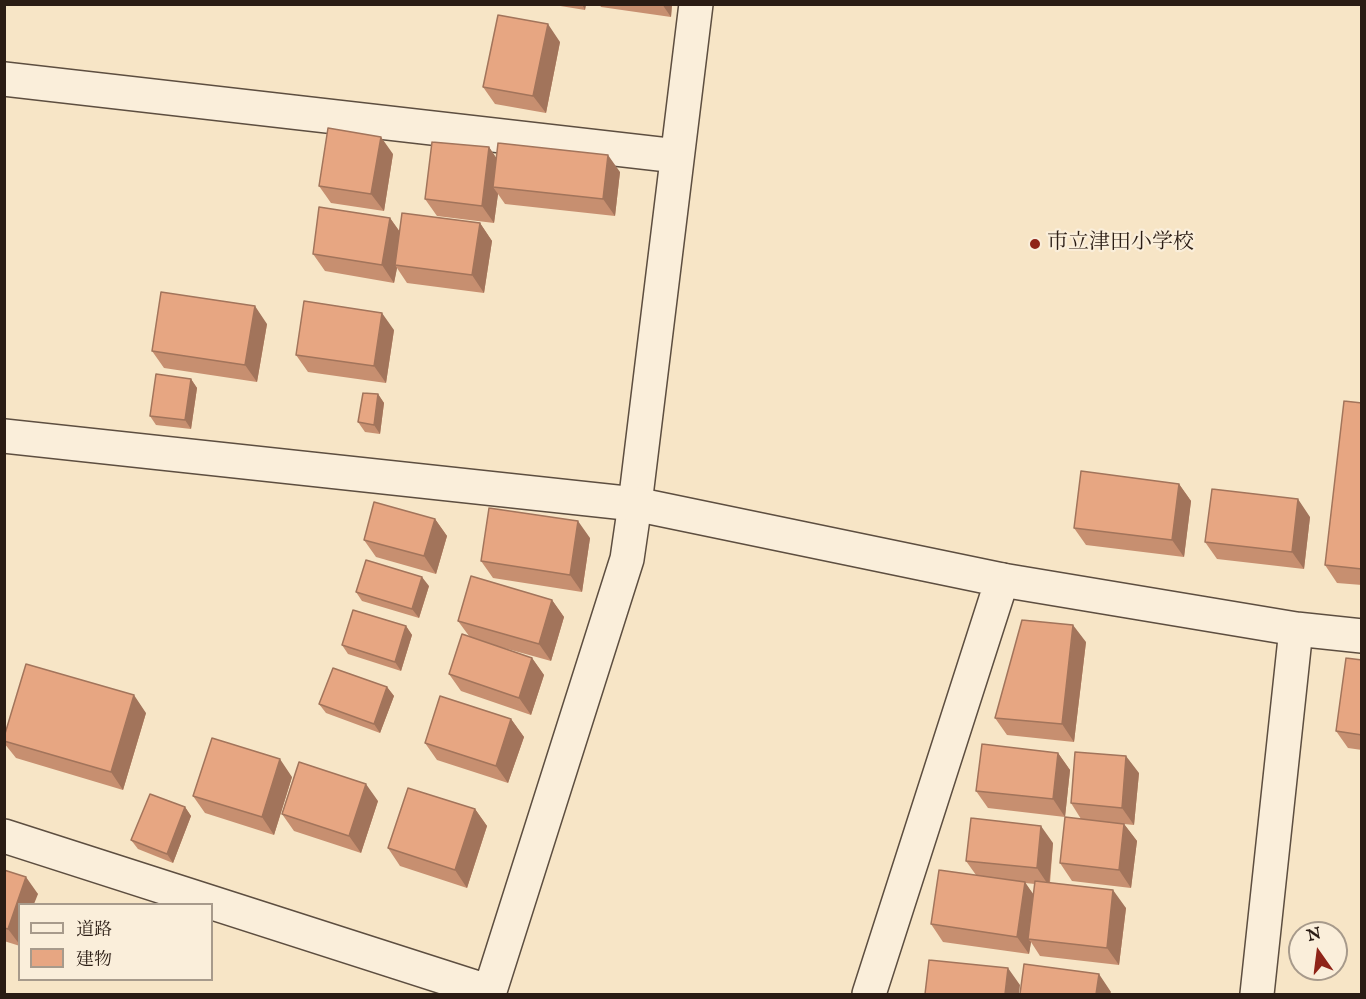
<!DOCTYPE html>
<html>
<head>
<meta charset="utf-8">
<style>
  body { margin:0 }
  #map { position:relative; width:1366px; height:999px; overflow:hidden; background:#f7e5c6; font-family:"IM FELL English","Noto Serif JP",serif }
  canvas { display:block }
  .frame { position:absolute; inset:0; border:6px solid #2a1c14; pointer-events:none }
  .legend { position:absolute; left:18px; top:903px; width:195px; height:78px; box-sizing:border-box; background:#faeeda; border:2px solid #a79a8b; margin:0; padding:8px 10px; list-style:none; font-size:18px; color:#2a1c14 }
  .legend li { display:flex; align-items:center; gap:12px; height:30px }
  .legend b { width:30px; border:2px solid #a79a8b }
  .north { position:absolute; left:1288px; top:921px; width:60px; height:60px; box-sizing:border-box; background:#faeeda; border:2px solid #a79a8b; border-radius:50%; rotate:346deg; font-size:16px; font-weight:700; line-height:24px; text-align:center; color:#2a1c14 }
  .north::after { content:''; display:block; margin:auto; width:21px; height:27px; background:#8f2418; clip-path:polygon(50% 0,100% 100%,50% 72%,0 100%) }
</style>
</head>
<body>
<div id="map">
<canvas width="1366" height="999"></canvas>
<div class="frame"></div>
<ul class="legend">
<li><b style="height:8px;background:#faeeda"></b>道路</li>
<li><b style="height:16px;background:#e7a682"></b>建物</li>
</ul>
<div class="north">N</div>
</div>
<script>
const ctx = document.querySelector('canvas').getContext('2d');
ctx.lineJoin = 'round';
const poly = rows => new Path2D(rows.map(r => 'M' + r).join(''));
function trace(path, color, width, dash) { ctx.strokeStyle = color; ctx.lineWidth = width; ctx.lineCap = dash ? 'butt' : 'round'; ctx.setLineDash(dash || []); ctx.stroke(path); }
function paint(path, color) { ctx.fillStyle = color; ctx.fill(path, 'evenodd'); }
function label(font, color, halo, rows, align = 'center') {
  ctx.font = font + ' "IM FELL English","Noto Serif JP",serif'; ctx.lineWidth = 4.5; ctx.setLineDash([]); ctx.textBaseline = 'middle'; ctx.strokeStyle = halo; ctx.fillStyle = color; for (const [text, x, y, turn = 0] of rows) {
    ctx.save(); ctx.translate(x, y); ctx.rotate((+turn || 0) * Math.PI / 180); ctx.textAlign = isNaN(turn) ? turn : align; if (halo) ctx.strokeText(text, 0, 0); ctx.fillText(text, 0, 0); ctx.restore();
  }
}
const minor = poly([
  [4,79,677,156],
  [1002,580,1296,629,1362,636],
  [4,836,490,992],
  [489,994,627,559,635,504,696,4],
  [1257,994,1296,629]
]);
const tertiary = poly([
  [4,436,635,504,1002,580,869,994]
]);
const wall = poly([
  [548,4,586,4,585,10],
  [599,4,672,4,671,17,601,7],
  [560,42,546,113,495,104,483,87],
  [489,147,496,158,620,172,615,216,505,204,498,194,494,223,437,216,425,199],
  [393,154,384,211,331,203,319,186],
  [390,218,400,232,480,223,492,241,484,293,407,283,397,268,394,283,325,271,313,254],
  [267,324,257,382,164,368,152,351],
  [394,330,386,383,308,372,296,355],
  [191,379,197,388,191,429,156,425,150,416],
  [378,394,384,403,380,434,365,432,358,422],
  [1362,403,1362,585,1337,583,1325,565],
  [1179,484,1191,501,1184,557,1086,545,1074,528],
  [1310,517,1304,569,1217,559,1205,542],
  [435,519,447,536,436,574,376,557,364,540],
  [590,538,582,592,493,578,481,561],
  [429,586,419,618,362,601,356,592],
  [552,600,564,617,551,661,493,645,532,658,544,675,531,715,461,691,449,674,469,636,458,621],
  [406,626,412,635,401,671,348,654,342,645],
  [1086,642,1074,742,1007,735,995,718],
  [1362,660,1362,750,1348,748,1336,731],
  [387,687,394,696,380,733,326,713,319,704],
  [146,713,123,790,16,758,4,743,4,737],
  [511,719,524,737,508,783,437,760,425,743],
  [1058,753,1070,770,1065,817,988,808,976,791],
  [1139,773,1134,825,1124,824,1137,841,1131,888,1072,881,1060,863,1081,819,1071,803],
  [292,777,274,835,205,813,193,796],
  [378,801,361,853,294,831,282,814],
  [185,807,191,816,173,863,138,849,131,840],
  [475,809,487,826,467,888,400,866,388,848],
  [1053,843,1050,883,1126,908,1119,965,1040,956,1031,942,1029,954,943,942,931,924,976,875,966,861],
  [1025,883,1035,884,1034,895],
  [4,870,38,894,20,904,20,946,4,941]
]);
const shadedWall = poly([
  [582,4,586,4,585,10],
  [662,4,672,4,671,17],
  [548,24,560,42,546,113,533,96],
  [381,137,393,154,384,211,371,194],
  [489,147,501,165,493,187,498,194,494,223,482,206],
  [608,155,620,172,615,216,603,199],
  [390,218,402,235,395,265,397,268,394,283,382,265],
  [480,223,492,241,484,293,472,275],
  [255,306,267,324,257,382,245,365],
  [382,313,394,330,386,383,374,366],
  [191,379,197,388,191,429,185,420],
  [378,394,384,403,380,434,374,425],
  [1179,484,1191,501,1184,557,1172,540],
  [1298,499,1310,517,1304,569,1292,552],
  [435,519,447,536,436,574,424,556],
  [578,521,590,538,582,592,570,575],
  [422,577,429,586,419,618,412,609],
  [552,600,564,617,551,661,539,644],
  [1073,625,1086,642,1074,742,1062,724],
  [406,626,412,635,401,671,395,662],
  [532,658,544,675,531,715,519,698],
  [387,687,394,696,380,733,374,724],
  [134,695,146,713,123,790,111,772],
  [511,719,524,737,508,783,496,766],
  [1058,753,1070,770,1065,817,1053,799],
  [1126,756,1139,773,1134,825,1122,808],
  [280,759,292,777,274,835,262,817],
  [366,784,378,801,361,853,349,836],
  [185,807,191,816,173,863,167,854],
  [475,809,487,826,467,888,455,870],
  [1124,824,1137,841,1131,888,1119,870],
  [1041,826,1053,843,1049,886,1037,868],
  [26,877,38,894,34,904,20,904,20,945,8,929],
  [1025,882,1037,900,1028,939,1031,942,1029,954,1017,937],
  [1113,890,1126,908,1119,965,1107,948],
  [1008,968,1020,985,1019,994,1005,994],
  [1099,974,1111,992,1110,994,1096,994]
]);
const building = poly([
  [498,15,548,24,533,96,483,87,498,15],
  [328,128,381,137,371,194,319,186,328,128],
  [432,142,489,147,482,206,425,199,432,142],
  [498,143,608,155,603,199,493,187,498,143],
  [319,207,390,218,382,265,313,254,319,207],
  [402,213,480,223,472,275,395,265,402,213],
  [161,292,255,306,245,365,152,351,161,292],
  [304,301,382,313,374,366,296,355,304,301],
  [156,374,191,379,185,420,150,416,156,374],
  [363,393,378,394,374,425,358,422,363,393],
  [1344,401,1362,403,1362,569,1325,565,1344,401],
  [1081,471,1179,484,1172,540,1074,528,1081,471],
  [1212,489,1298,499,1292,552,1205,542,1212,489],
  [374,502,435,519,424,556,364,540,374,502],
  [489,508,578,521,570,575,481,561,489,508],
  [366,560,422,577,412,609,356,592,366,560],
  [471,576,552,600,539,644,458,621,471,576],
  [353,610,406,626,395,662,342,645,353,610],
  [1022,620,1073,625,1062,724,995,718,1022,620],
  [462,634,532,658,519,698,449,674,462,634],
  [1346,658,1362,660,1362,735,1336,731,1346,658],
  [26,664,134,695,111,772,4,741,4,737,26,664],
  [333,668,387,687,374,724,319,704,333,668],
  [440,696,511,719,496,766,425,743,440,696],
  [212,738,280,759,262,817,193,796,212,738],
  [982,744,1058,753,1053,799,976,791,982,744],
  [1075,752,1126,756,1122,808,1071,803,1075,752],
  [299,762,366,784,349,836,282,814,299,762],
  [408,788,475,809,455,870,388,848,408,788],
  [150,794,185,807,167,854,131,840,150,794],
  [1065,817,1124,824,1119,870,1060,863,1065,817],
  [971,818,1041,826,1037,868,966,861,971,818],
  [4,870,26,877,8,929,4,928,4,870],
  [939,870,1025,882,1017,937,931,924,939,870],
  [1035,881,1113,890,1107,948,1028,939,1035,881],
  [929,960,1008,968,1005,994,925,994,929,960],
  [1024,964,1099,974,1096,994,1020,994,1024,964]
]);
const markers = [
  [1035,244,6,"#8f2418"]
];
const poiNames = [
  ["市立津田小学校",1047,244]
];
trace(minor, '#5d4e40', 36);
trace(tertiary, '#5d4e40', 36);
trace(minor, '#faeeda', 33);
trace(tertiary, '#faeeda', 33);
paint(wall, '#c78f70');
paint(shadedWall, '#a2745b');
paint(building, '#e7a682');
trace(building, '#a2745b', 1.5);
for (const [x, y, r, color] of markers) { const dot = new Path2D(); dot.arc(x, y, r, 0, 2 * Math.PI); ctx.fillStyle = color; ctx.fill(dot); trace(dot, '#faeeda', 2); }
label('21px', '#2a1c14', '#faeeda', poiNames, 'left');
</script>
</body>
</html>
